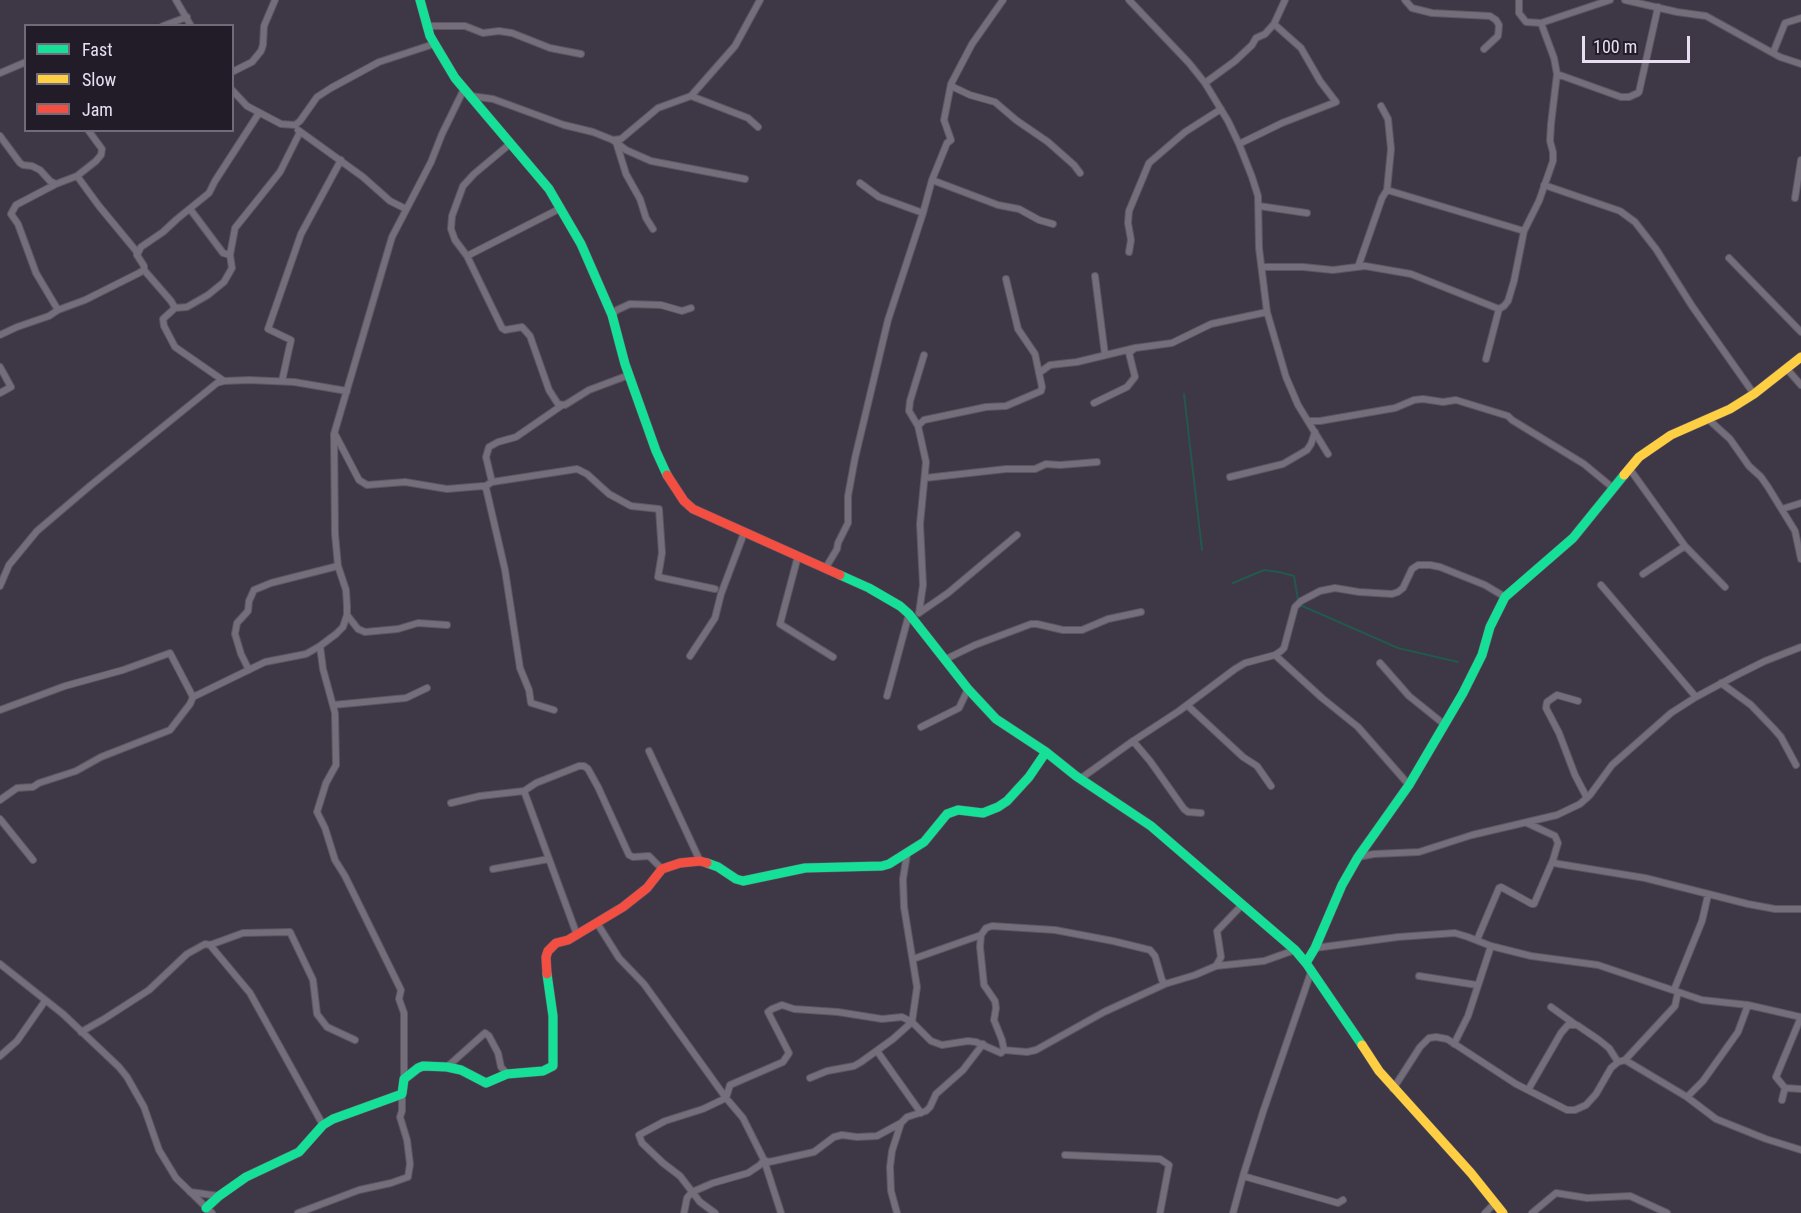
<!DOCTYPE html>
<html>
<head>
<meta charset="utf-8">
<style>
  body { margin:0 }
  #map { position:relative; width:1801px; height:1213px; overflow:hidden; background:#3e3746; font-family:"Roboto Condensed",sans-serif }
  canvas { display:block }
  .legend { position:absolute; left:24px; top:24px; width:210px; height:108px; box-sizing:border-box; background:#221c29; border:2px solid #716a79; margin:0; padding:8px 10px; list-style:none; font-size:18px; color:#e7dff1 }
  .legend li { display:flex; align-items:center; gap:12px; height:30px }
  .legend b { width:30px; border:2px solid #716a79 }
  .scale { position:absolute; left:1582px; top:36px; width:108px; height:27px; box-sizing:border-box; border:3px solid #e7dff1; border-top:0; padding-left:8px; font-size:18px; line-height:21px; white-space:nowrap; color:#e7dff1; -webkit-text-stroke:4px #221c29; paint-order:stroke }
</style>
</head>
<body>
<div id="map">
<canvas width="1801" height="1213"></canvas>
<ul class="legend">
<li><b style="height:8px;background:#16e098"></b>Fast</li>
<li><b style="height:8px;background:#ffcf43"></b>Slow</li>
<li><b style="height:8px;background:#f24e42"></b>Jam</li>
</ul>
<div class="scale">100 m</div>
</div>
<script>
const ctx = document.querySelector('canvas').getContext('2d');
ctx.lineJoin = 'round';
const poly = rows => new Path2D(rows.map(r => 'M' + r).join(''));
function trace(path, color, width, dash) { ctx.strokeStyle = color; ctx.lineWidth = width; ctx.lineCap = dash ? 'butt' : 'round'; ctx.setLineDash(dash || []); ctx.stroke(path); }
const stream = poly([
  [1184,394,1202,550],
  [1233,583,1264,570,1279,572,1294,576,1298,600],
  [1300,605,1398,648,1458,662]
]);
const street = poly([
  [176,0,191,26],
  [1129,0,1189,63,1205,83,1228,121,1239,144,1252,177,1258,196,1259,248,1267,312,1286,377,1298,405,1328,454],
  [1405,0,1412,8,1432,13,1490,16,1496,20,1499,25,1498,36,1484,49],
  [1519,0,1519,13,1526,22,1541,23,1610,0],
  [1625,0,1677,12,1706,16,1780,57,1801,64],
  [163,26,187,17],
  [426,26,465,26,483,33,499,31,512,33,550,48,581,54],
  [1773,53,1785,23,1801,18],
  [232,72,252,62,261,51,263,45,264,26,275,0],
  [0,73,26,62],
  [1557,74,1621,97,1629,97,1638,93,1639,92,1658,7],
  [1205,83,1235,61,1252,45,1256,38,1265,34,1274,24,1285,0],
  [951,86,970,95,995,102,1016,120,1048,142,1074,165,1080,173],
  [232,90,247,106,281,124,295,125,300,121,317,97,331,88,379,62,434,44],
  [471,96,493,99,564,125,593,132,613,140,626,150,651,161,745,179],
  [691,96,748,118,758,127],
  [1381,106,1388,119,1391,149,1387,190],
  [298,130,363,177,390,201,406,209],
  [0,136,20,163,23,165,32,166,40,170,50,181,56,184],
  [613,140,621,139,658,108,691,96,735,46,760,0],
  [511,143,474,174,463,186,452,216,451,229,455,240,467,256,502,328,505,330,522,327,530,336,549,390,558,404,565,405,589,390,629,375],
  [1239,144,1282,123,1336,102,1320,81,1301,48,1274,24],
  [617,145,626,174,640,199,646,218,653,229],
  [77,176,99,206,137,252,137,255,141,247,163,232,177,219,209,193,215,181,259,113],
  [932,180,998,205,1019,209,1039,220,1053,224],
  [860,183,879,197,923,213],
  [1544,185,1620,211,1635,222,1656,249,1692,306,1754,394],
  [1795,198,1801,160],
  [1259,206,1307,213],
  [190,209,223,253,230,255],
  [1129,252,1131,240,1128,223,1129,211,1149,163,1185,132,1221,109],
  [467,256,561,208],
  [1729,258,1801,332],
  [1262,267,1303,267,1333,270,1365,266,1411,274,1499,309,1504,306,1508,301,1514,281,1524,231,1539,201,1553,161,1553,152,1550,141,1551,124,1557,74,1554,58,1541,23],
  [1358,267,1382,198,1387,190,1524,231],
  [144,270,171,301,175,308],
  [1095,276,1105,355],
  [58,310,36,273,18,224,11,214,16,205,56,184,77,176,96,161,101,155,102,149,88,130],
  [612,315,617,310,630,304,661,305,682,311,691,308],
  [0,335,17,327,49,316,58,310,85,300,139,273,144,270,144,266,137,255],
  [1486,359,1499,309],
  [0,367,11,387,0,393],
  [1787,369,1801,385],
  [1039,373,1050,365,1077,362,1135,348,1172,343,1211,324,1267,312],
  [224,381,175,347,164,326,163,319,175,308,187,307,208,295,224,282,232,268,230,255,235,228,280,172,300,132],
  [282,381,291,340,268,329,301,234,341,160],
  [1094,403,1127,387,1135,377,1129,353,1135,348],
  [1708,419,1730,439,1749,466,1761,477,1768,487,1795,531,1801,559],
  [1308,421,1320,421,1395,408,1414,400,1423,399,1443,402,1456,400,1508,416,1512,420,1584,464,1613,488],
  [918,426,924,420,986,407,1006,406,1041,391,1042,387,1035,354,1018,329,1006,279],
  [335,434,359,480,367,485,405,482,447,489,483,486,486,488,505,570,520,668,529,690,531,703,554,710],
  [1629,468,1685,546,1725,587],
  [1230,477,1283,464,1307,450,1311,444,1315,432],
  [925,478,1006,469,1035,469,1046,464,1060,465,1097,462],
  [492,482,486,457,489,447,498,442,516,437,561,406],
  [484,487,492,482,577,469,587,474,609,494,631,506,659,509,662,553,658,577,715,589],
  [1782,509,1801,503],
  [798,556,780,624,833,657],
  [825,569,837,549,838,543,848,523,848,496,855,458,888,320,923,213,932,180,947,143,951,140,944,120,951,84,972,44,1003,0],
  [1643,574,1685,546],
  [1601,585,1696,697],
  [0,586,9,565,37,531,91,485,217,383,224,381,249,380,294,382,347,391],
  [919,613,923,585,920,524,926,462,918,426,909,411,910,401,924,355],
  [919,613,948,593,1017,535],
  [347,615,358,629,365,632,398,629,418,623,447,625],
  [320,646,323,669,335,713,336,765,326,783,317,812,325,828,335,860,345,876,401,990,399,999,404,1013,404,1079],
  [1275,655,1322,698,1358,727,1409,785],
  [690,656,715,618,721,594,744,533],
  [946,659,975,645,1031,624,1037,624,1063,630,1082,630,1108,619,1141,612],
  [1380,663,1409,696,1445,725],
  [249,670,241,654,235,634,237,623,248,611,249,601,254,590,271,583,338,566],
  [1721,683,1751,705,1774,729,1781,737,1796,765],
  [887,696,909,614],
  [1578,701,1557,695,1547,702,1546,708,1559,733,1575,775,1587,798],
  [333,705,406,698,427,688],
  [1187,705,1243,757,1257,766,1271,786],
  [0,710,65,686,123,670,170,653,193,697],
  [921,727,959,708,968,689],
  [1133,741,1150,761,1184,809,1188,812,1201,813],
  [649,751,700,861],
  [1080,779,1133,741,1179,711,1235,669,1245,663,1275,655,1281,651,1284,648,1295,607,1301,601,1320,591,1335,588,1359,592,1392,594,1398,592,1403,588,1412,569,1418,565,1430,565,1440,567,1485,585,1505,597],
  [524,791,577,935],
  [0,800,17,788,33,787,39,783,76,771,101,757,170,730,190,704,193,697,265,662,306,654,320,646,336,634,343,627,347,615,347,606,346,590,338,566,335,534,334,434,392,237,431,162,442,134,464,89],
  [451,803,480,796,524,791,536,783,579,766,584,766,588,769,598,787,629,855,633,857,649,856,662,869],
  [0,819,33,860],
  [1527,823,1555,836,1558,843,1553,860,1555,863,1559,864,1645,878,1748,904,1775,909,1801,909],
  [1358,857,1374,854,1419,852,1472,835,1557,815,1580,804,1590,795,1612,765,1671,713,1696,697,1735,676,1765,661,1801,647],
  [493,869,549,859],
  [597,923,619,958,644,984,726,1098,730,1085,783,1062,789,1053,768,1012,772,1009,782,1005,794,1009,838,1012,882,1019,902,1017,912,1022,931,1041,942,1045,968,1041,976,1042,1001,1053,1004,1050,1027,1052,1036,1050,1104,1012,1165,984,1195,975,1216,966,1264,961,1295,950],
  [1477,940,1499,888,1501,887,1532,904,1534,904,1553,860],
  [210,945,250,993,323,1125],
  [1315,948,1398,937,1455,933,1468,937,1491,946,1531,956,1598,965,1702,1000,1748,1005,1801,1017],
  [913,959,981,935],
  [0,964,63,1014,119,1067,127,1077,144,1107,159,1150,176,1178,212,1213],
  [1216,966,1221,957,1217,931,1242,905],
  [1419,976,1477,985],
  [1674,990,1702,921,1708,895],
  [1551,1007,1576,1025],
  [81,1032,104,1019,149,990,187,954,205,944,210,945,243,933,290,932,313,980,317,1014,327,1027,355,1040],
  [1454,1044,1468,1016,1491,946],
  [1004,1050,1002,1040,994,1020,996,1008,995,1001,984,985,980,947,981,935,986,928,992,926,1055,930,1113,941,1150,950,1155,956,1162,980,1165,984],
  [877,1051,921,1113],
  [0,1056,17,1041,45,1001],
  [1625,1060,1687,1097,1716,1119,1766,1139,1801,1150],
  [447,1067,485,1033,489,1036,498,1053,501,1067,507,1074],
  [810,1078,827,1071,854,1066,861,1062,893,1039,912,1022,917,987,904,907,903,879,907,854],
  [1785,1088,1776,1077,1801,1017],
  [1785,1088,1801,1089],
  [1393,1089,1420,1047,1429,1038,1436,1037,1447,1039,1516,1084,1567,1110,1575,1110,1586,1105,1596,1094,1611,1068,1618,1062,1625,1060,1675,1006,1678,992],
  [1528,1090,1561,1033,1568,1025,1577,1025,1599,1040,1609,1048,1618,1062],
  [1687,1097,1703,1081,1738,1032,1748,1005],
  [1782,1100,1785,1088],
  [1065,1155,1160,1159,1169,1165,1160,1213],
  [1243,1176,1338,1203,1343,1200],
  [190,1192,219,1196],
  [298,1213,359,1190,391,1183,408,1177,410,1164,407,1140,400,1117,402,1111,402,1094],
  [684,1213,687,1198,692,1192,713,1183,748,1173,760,1165,764,1160,769,1162,814,1152,834,1137,842,1135,857,1137,877,1136,901,1123],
  [715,1213,700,1202,680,1176,663,1163,642,1143,639,1135,665,1121,703,1109,726,1098,743,1118,764,1160,781,1213],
  [897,1213,891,1191,890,1167,892,1151,901,1123,907,1117,926,1111,930,1107,936,1094,963,1070,983,1044],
  [1233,1213,1243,1176,1263,1112,1311,972],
  [1485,1213,1495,1203],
  [1532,1213,1556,1193,1587,1198,1630,1196,1667,1213]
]);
const fast = poly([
  [420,0,430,36,455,78,549,189,581,244,612,315,625,364,656,451,667,475],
  [840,575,869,588,900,606,909,614,968,689,996,719,1046,752,1076,776,1151,826,1295,950,1306,963,1362,1045],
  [707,863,718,867,736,879,743,881,805,868,882,866,889,864,924,842,947,814,958,810,983,813,998,807,1007,801,1029,777,1046,752],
  [1306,963,1315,948,1342,885,1358,857,1409,785,1463,693,1482,655,1490,627,1505,597,1573,538,1624,475],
  [206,1208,219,1196,246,1177,299,1152,323,1125,333,1119,402,1094,404,1079,418,1068,423,1066,447,1067,461,1070,486,1083,507,1074,543,1071,553,1066,553,1016,547,974]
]);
const slow = poly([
  [1624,475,1639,457,1671,435,1730,409,1754,394,1801,357],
  [1362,1045,1379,1071,1471,1173,1503,1213]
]);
const jam = poly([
  [667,475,684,501,693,509,840,575],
  [547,974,546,957,548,951,556,943,568,940,623,907,647,888,662,869,680,863,700,861,707,863]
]);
trace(stream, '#22594c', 2);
trace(street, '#5c5564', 8);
trace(fast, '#5c5564', 10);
trace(slow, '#5c5564', 10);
trace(jam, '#5c5564', 10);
trace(street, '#746e7a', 6);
trace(fast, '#16e098', 9);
trace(slow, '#ffcf43', 9);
trace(jam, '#f24e42', 9);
</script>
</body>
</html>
